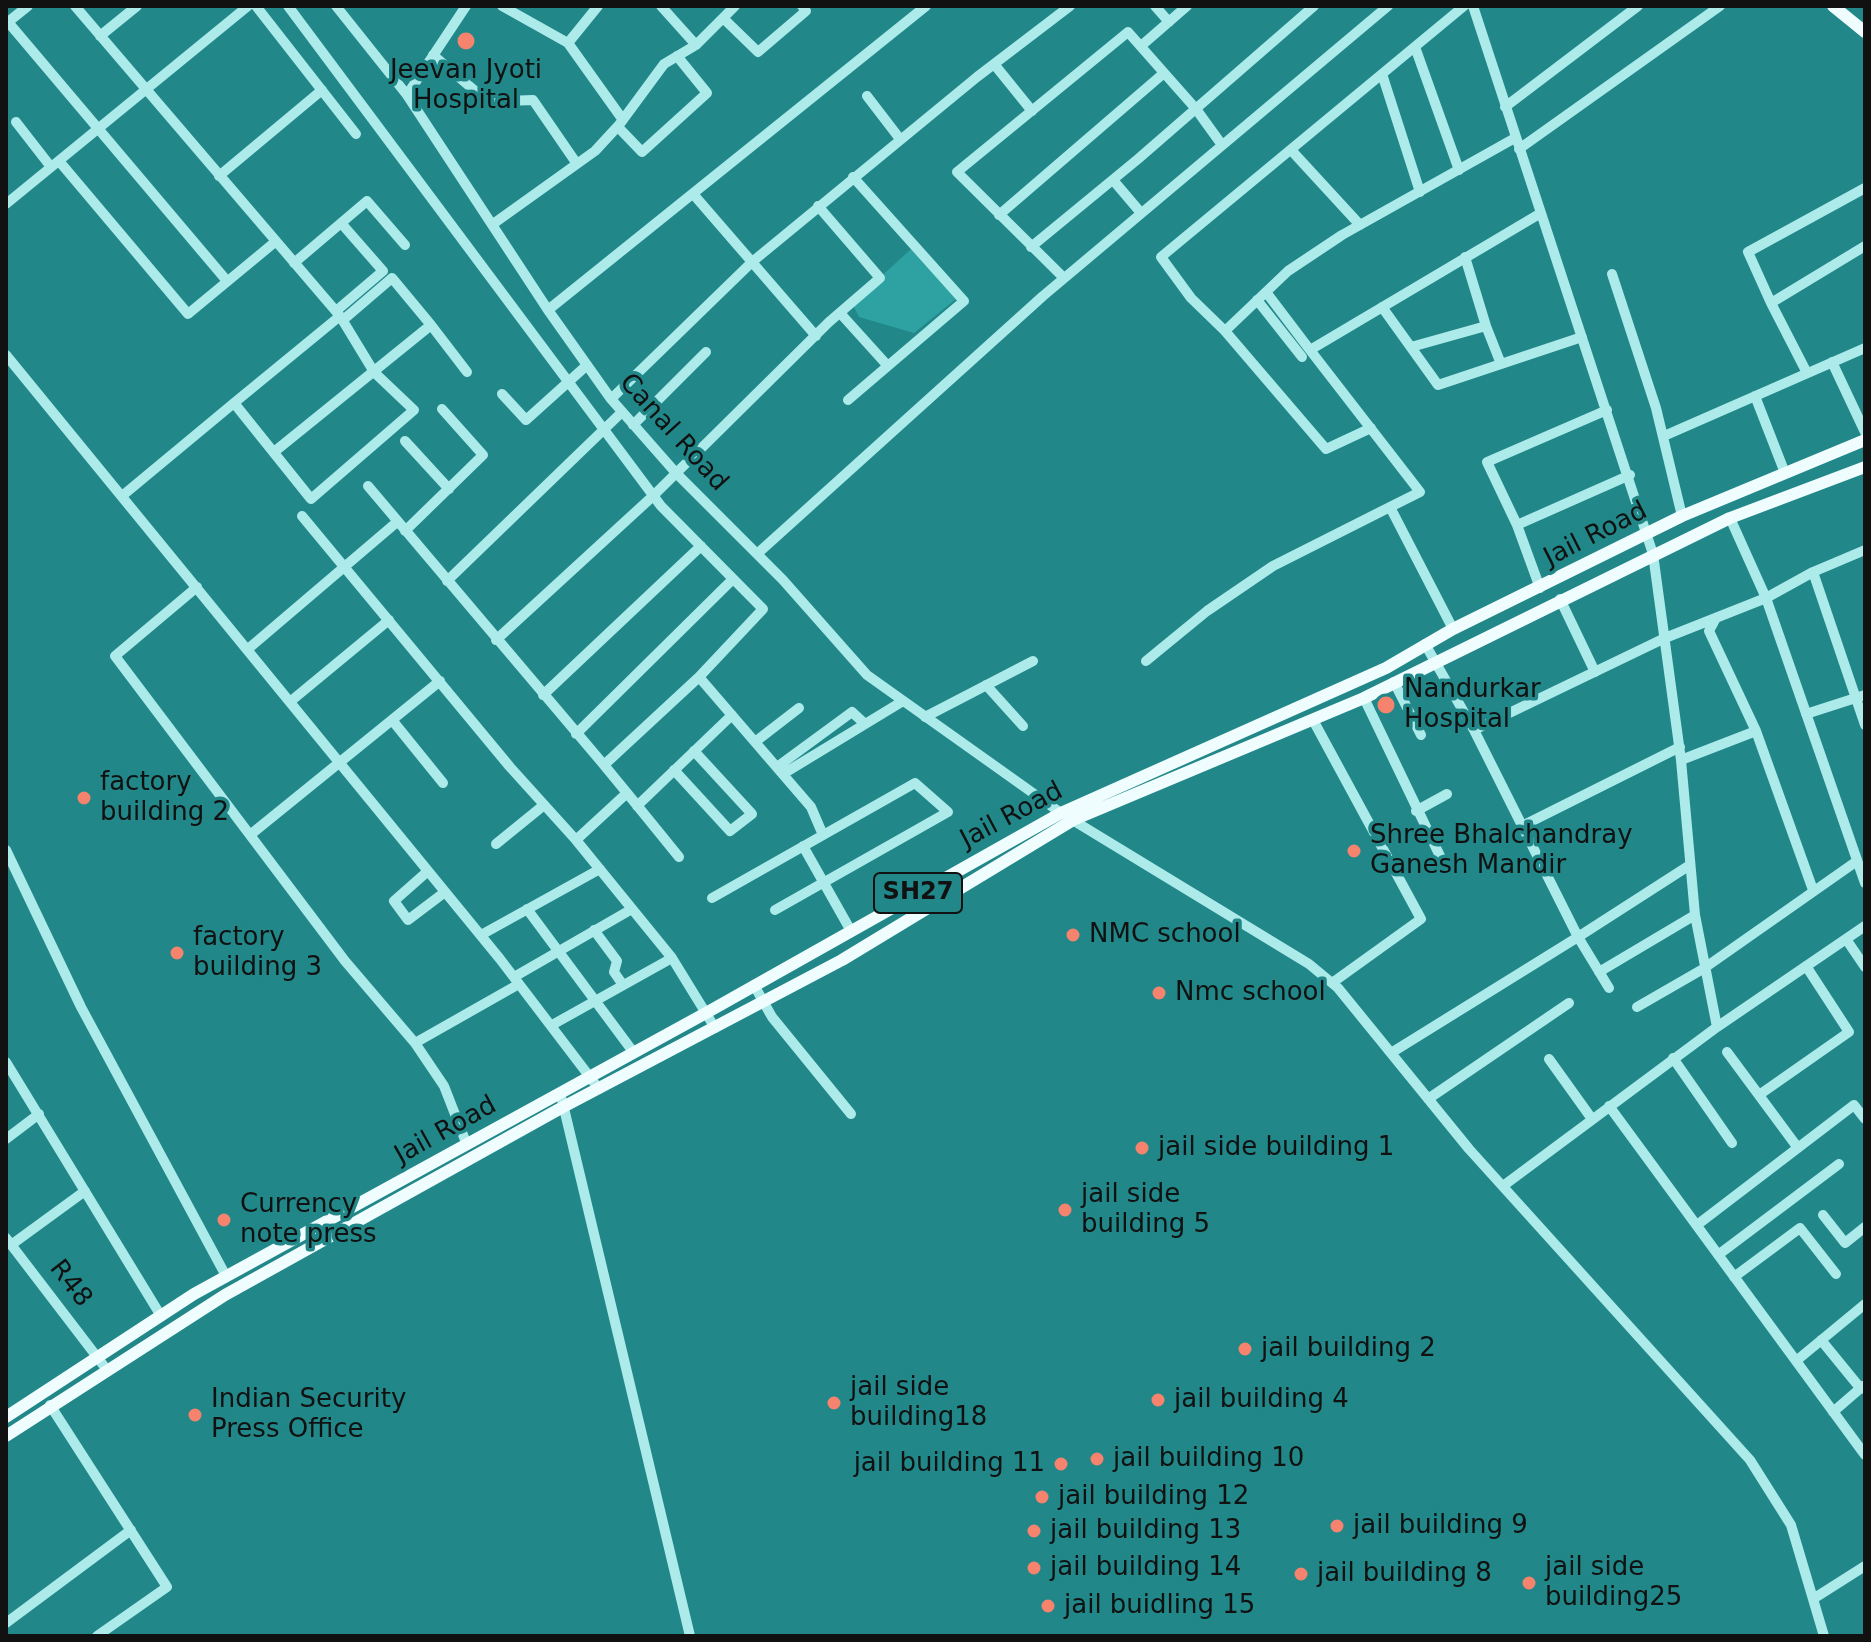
<!DOCTYPE html>
<html>
<head>
<meta charset="utf-8">
<style>
  body { margin:0 }
  #map { position:relative; width:1871px; height:1642px; overflow:hidden; background:#218788; font-family:"DejaVu Sans",sans-serif }
  canvas { display:block }
  .frame { position:absolute; inset:0; border:8px solid #111; pointer-events:none }
</style>
</head>
<body>
<div id="map">
<canvas width="1871" height="1642"></canvas>
<div class="frame"></div>
</div>
<script>
const ctx = document.querySelector('canvas').getContext('2d');
ctx.lineJoin = 'round';
function paint(path, color) { ctx.fillStyle = color; ctx.fill(path, 'evenodd'); }
const poly = rows => new Path2D(rows.map(r => 'M' + r).join(''));
function trace(path, color, width, dash) { ctx.strokeStyle = color; ctx.lineWidth = width; ctx.lineCap = dash ? 'butt' : 'round'; ctx.setLineDash(dash || []); ctx.stroke(path); }
function label(font, color, halo, rows, align = 'center') {
  ctx.font = font + ' "DejaVu Sans",sans-serif'; ctx.lineWidth = 7; ctx.setLineDash([]); ctx.textBaseline = 'middle'; ctx.strokeStyle = halo; ctx.fillStyle = color; for (const [text, x, y, turn = 0] of rows) {
    ctx.save(); ctx.translate(x, y); ctx.rotate((+turn || 0) * Math.PI / 180); ctx.textAlign = isNaN(turn) ? turn : align; if (halo) ctx.strokeText(text, 0, 0); ctx.fillText(text, 0, 0); ctx.restore();
  }
}
const green = poly([
  [911,249,956,299,914,333,859,317,852,303]
]);
const minor = poly([
  [28,6,8,22,227,281],
  [75,6,340,316],
  [256,6,356,134],
  [288,6,661,506,763,609,699,677,604,765,627,793,576,840,672,958,715,1028],
  [336,6,407,95,548,310,611,399,676,473,783,580,867,675,1061,813,1309,964,1338,988,1469,1149,1750,1460,1791,1525,1824,1636],
  [502,6,568,43],
  [598,6,568,43,623,120],
  [661,6,696,45],
  [1155,6,1169,22],
  [1473,6,1653,554,1681,760,1695,915,1717,1027],
  [723,18,758,52,806,11,802,6],
  [100,36,137,6],
  [1141,46,1187,6],
  [1415,47,1459,170],
  [433,55,481,96,506,101,533,100,577,164],
  [994,64,1032,111],
  [1382,74,1420,192],
  [407,95,466,6],
  [867,96,900,139],
  [1505,107,1638,6],
  [16,122,51,167],
  [618,127,642,152,707,93,677,56],
  [1519,149,1720,6],
  [1291,150,1360,225],
  [59,161,188,314,275,242],
  [219,176,322,90],
  [1113,180,1141,213],
  [694,195,816,336],
  [6,204,248,6],
  [999,215,1164,73],
  [493,224,595,151,619,125,664,64,696,45,735,6],
  [1031,247,1138,159,1314,6],
  [294,263,367,201,405,245],
  [1612,274,1656,408,1682,516],
  [1064,278,957,172,1128,32,1196,109,1222,145],
  [1266,292,1310,350],
  [1257,300,1302,357],
  [1771,303,1748,252,1865,188],
  [1382,307,1438,385,1582,337],
  [548,310,926,6],
  [336,311,383,271,341,223],
  [840,313,887,365],
  [343,320,392,278,431,325],
  [1486,326,1501,364],
  [1225,331,1288,271,1342,235,1515,138],
  [1411,347,1486,326,1465,257],
  [6,355,500,959,599,1089],
  [1832,362,1865,432],
  [1807,373,1771,303,1865,246],
  [502,394,526,420,586,366],
  [1755,396,1785,473],
  [611,399,752,262,977,77,1070,6],
  [848,400,964,301,853,177],
  [633,425,706,352],
  [1371,428,1326,449,1225,331,1191,298,1161,257,1464,6],
  [1664,436,1865,348],
  [405,441,449,489],
  [274,452,431,325,467,372],
  [368,486,604,765],
  [122,496,234,403,340,316,374,372,414,410,311,499,234,403],
  [302,516,510,767,576,840],
  [1730,518,1766,598,1865,883],
  [1517,525,1630,475],
  [405,531,483,455,442,409],
  [757,554,1043,296,1388,6],
  [1813,572,1865,725],
  [447,581,622,412],
  [197,587,115,656,345,961,415,1043,519,984],
  [1540,588,1517,525,1487,462,1607,410],
  [1560,599,1595,672],
  [1716,618,1709,631,1756,731,1813,890],
  [1453,629,1390,507,1420,492,1310,350,1541,213],
  [496,640,653,496,829,322,880,278,818,206],
  [1425,644,1474,730,1578,937,1690,865],
  [248,649,397,522],
  [1146,661,1207,611,1273,566,1390,507],
  [699,677,811,807,823,835],
  [1394,682,1421,735],
  [986,685,1023,726],
  [543,695,701,546],
  [1364,698,1440,856],
  [291,701,389,620],
  [1806,714,1865,695],
  [925,717,1033,661],
  [392,720,443,783],
  [1313,720,1421,919,1332,983],
  [1474,730,1665,638,1766,598,1813,572,1865,550],
  [576,734,733,579],
  [755,742,799,708],
  [1681,760,1756,731],
  [777,767,852,712,865,724],
  [674,770,730,831,752,814,694,751],
  [783,774,903,701],
  [627,793,679,857],
  [637,806,732,715],
  [1416,811,1447,794],
  [1522,826,1680,747],
  [250,835,440,681],
  [496,844,544,805],
  [803,846,851,931],
  [6,850,81,1007,226,1276],
  [428,871,394,901,408,920,445,892],
  [712,898,915,783,948,812,775,910],
  [527,909,634,1053],
  [594,930,617,961,614,972,623,985],
  [481,935,600,869],
  [1846,939,1865,967],
  [1599,972,1695,915],
  [514,977,632,909],
  [754,985,772,1017,851,1114],
  [1637,1007,1703,969,1857,861],
  [552,1025,672,958],
  [415,1043,444,1086,467,1145],
  [1727,1052,1798,1148],
  [1391,1053,1578,937,1609,988],
  [1673,1058,1732,1143],
  [1549,1059,1592,1119],
  [6,1062,161,1316],
  [1759,1095,1849,1032,1806,966],
  [1428,1099,1569,1003],
  [562,1100,690,1636],
  [1609,1106,1865,1455],
  [6,1139,39,1114],
  [1503,1186,1717,1027,1865,926],
  [1823,1215,1845,1243,1865,1227],
  [1697,1225,1854,1105,1865,1119],
  [6,1238,107,1370],
  [11,1245,85,1191],
  [1718,1255,1839,1164],
  [1734,1277,1800,1228,1836,1274],
  [1821,1340,1861,1389],
  [1796,1361,1865,1304],
  [50,1405,167,1587,97,1636],
  [1833,1412,1863,1386],
  [1813,1599,1865,1566],
  [6,1623,131,1530]
]);
const major = poly([
  [1833,6,1865,32],
  [6,1417,194,1294,706,1013,1061,813,1386,668,1453,629,1682,516,1865,440],
  [6,1436,225,1295,563,1107,842,960,1073,820,1364,698,1730,518,1865,467]
]);
const markers = [
  [466,41,10,"#f6836e"],
  [1386,705,10,"#f6836e"],
  [84,798,8,"#f6836e"],
  [1354,851,8,"#f6836e"],
  [1073,935,8,"#f6836e"],
  [177,953,8,"#f6836e"],
  [1159,993,8,"#f6836e"],
  [1142,1148,8,"#f6836e"],
  [1065,1210,8,"#f6836e"],
  [224,1220,8,"#f6836e"],
  [1245,1349,8,"#f6836e"],
  [1158,1400,8,"#f6836e"],
  [834,1403,8,"#f6836e"],
  [195,1415,8,"#f6836e"],
  [1097,1459,8,"#f6836e"],
  [1061,1464,8,"#f6836e"],
  [1042,1497,8,"#f6836e"],
  [1337,1526,8,"#f6836e"],
  [1034,1531,8,"#f6836e"],
  [1034,1568,8,"#f6836e"],
  [1301,1574,8,"#f6836e"],
  [1529,1583,8,"#f6836e"],
  [1048,1606,8,"#f6836e"]
];
const shields = [
  [918,893,88]
];
const shieldNames = [
  ["SH27",918,893]
];
const poiNames = [
  ["Jeevan Jyoti",466,71,"center"],
  ["Hospital",466,101,"center"],
  ["Nandurkar",1404,690],
  ["Hospital",1404,720],
  ["factory",100,783],
  ["building 2",100,813],
  ["Shree Bhalchandray",1370,836],
  ["Ganesh Mandir",1370,866],
  ["NMC school",1089,935],
  ["factory",193,938],
  ["building 3",193,968],
  ["Nmc school",1175,993],
  ["jail side building 1",1158,1148],
  ["jail side",1081,1195],
  ["building 5",1081,1225],
  ["Currency",240,1205],
  ["note press",240,1235],
  ["jail building 2",1261,1349],
  ["jail side",850,1388],
  ["building18",850,1418],
  ["Indian Security",211,1400],
  ["Press Office",211,1430],
  ["jail building 4",1174,1400],
  ["jail building 10",1113,1459],
  ["jail building 11",1045,1464,"right"],
  ["jail building 12",1058,1497],
  ["jail building 9",1353,1526],
  ["jail building 13",1050,1531],
  ["jail building 14",1050,1568],
  ["jail side",1545,1568],
  ["building25",1545,1598],
  ["jail building 8",1317,1574],
  ["jail buidling 15",1064,1606]
];
const streetNames = [
  ["Canal Road",673,433,48],
  ["Jail Road",1596,535,-27],
  ["Jail Road",1012,816,-28],
  ["Jail Road",446,1131,-29],
  ["R48",70,1284,52]
];
paint(green, '#2ea2a2');
trace(minor, '#adeaea', 10);
trace(major, '#f0fdfe', 12);
for (const [x, y, r, color] of markers) { const dot = new Path2D(); dot.arc(x, y, r, 0, 2 * Math.PI); ctx.fillStyle = color; ctx.fill(dot); trace(dot, '#218788', 3); }
for (const [x, y, w] of shields) { const box = new Path2D(); box.roundRect(x - w / 2, y - 20, w, 40, 6); ctx.fillStyle = '#218788'; ctx.fill(box); trace(box, '#111', 2); }
label('bold 24px', '#111', null, shieldNames);
label('26px', '#111', '#218788', poiNames, 'left');
label('26px', '#111', '#218788', streetNames);
</script>
</body>
</html>
